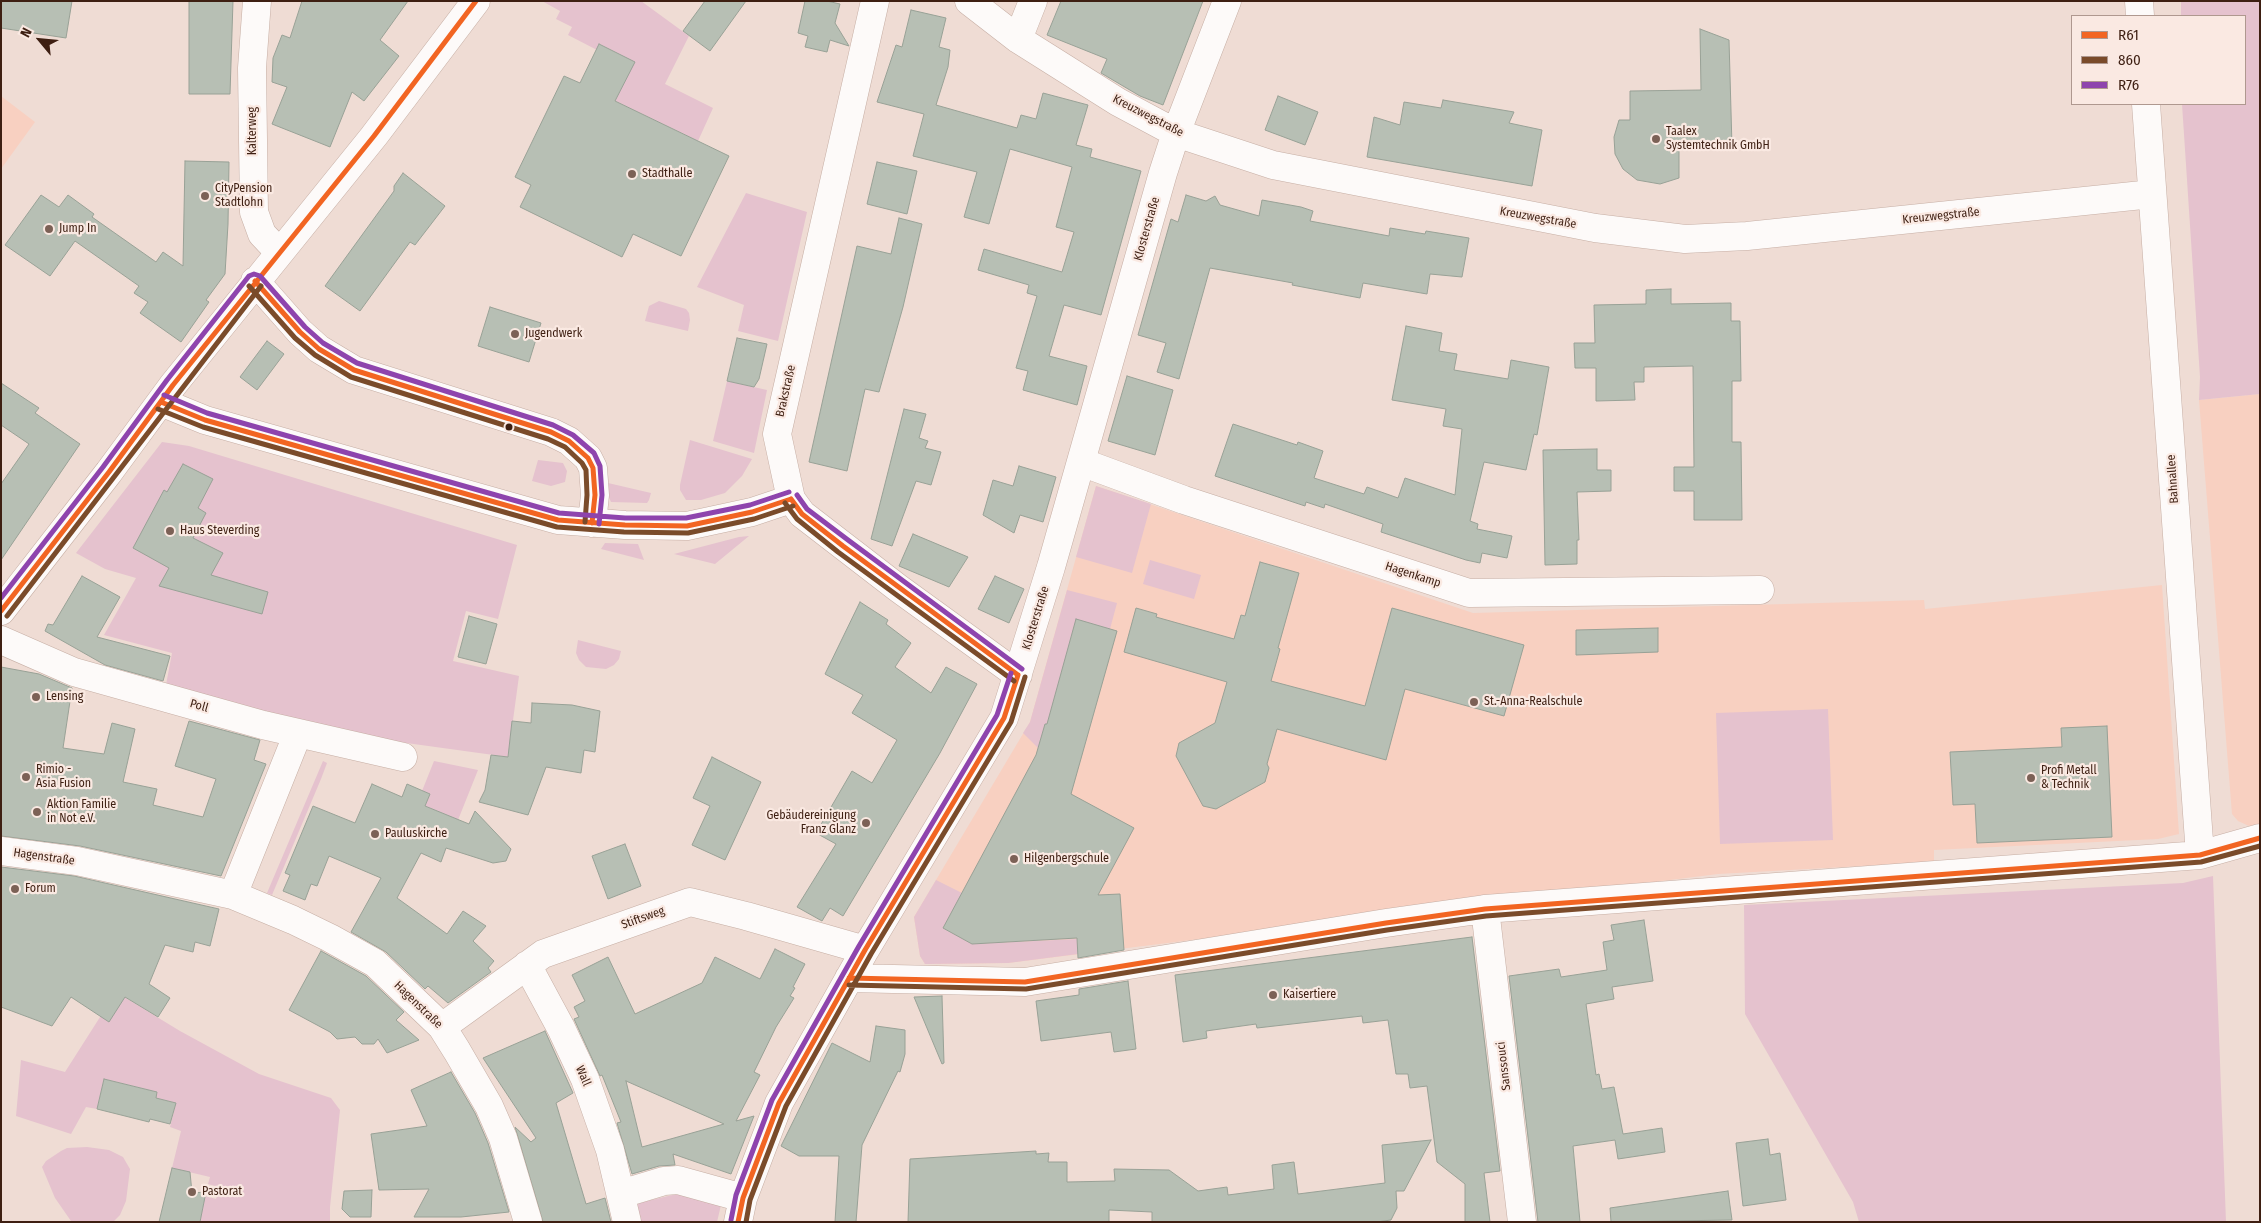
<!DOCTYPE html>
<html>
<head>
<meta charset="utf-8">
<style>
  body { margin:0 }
  #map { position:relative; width:2261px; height:1223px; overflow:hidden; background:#efdcd4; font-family:"Fira Sans Condensed",sans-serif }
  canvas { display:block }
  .frame { position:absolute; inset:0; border:2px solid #3e1f12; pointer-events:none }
  .legend { position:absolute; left:2071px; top:15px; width:175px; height:90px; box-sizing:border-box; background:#fae9e2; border:1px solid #af988f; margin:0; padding:6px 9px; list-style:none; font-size:15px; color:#3e1f12 }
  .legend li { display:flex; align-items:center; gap:10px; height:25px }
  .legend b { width:25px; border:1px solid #af988f }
  .north { position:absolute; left:15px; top:15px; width:50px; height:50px; -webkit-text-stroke:4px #fae9e2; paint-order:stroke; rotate:298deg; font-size:14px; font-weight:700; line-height:20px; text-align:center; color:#3e1f12 }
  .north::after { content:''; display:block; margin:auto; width:18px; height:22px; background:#3e1f12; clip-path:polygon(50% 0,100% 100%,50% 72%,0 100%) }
</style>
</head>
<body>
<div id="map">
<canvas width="2261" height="1223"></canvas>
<div class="frame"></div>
<ul class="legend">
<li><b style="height:6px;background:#f26522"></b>R61</li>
<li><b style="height:6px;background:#7a4b2a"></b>860</li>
<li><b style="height:6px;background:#8e44ad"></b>R76</li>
</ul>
<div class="north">N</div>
</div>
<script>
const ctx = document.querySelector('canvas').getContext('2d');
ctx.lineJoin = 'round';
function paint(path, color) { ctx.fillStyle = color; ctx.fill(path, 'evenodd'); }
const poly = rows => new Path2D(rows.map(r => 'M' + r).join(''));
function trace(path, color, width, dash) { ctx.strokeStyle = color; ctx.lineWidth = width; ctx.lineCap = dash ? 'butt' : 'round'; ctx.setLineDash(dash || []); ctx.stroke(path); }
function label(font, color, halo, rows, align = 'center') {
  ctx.font = font + ' "Fira Sans Condensed",sans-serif'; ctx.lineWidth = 4.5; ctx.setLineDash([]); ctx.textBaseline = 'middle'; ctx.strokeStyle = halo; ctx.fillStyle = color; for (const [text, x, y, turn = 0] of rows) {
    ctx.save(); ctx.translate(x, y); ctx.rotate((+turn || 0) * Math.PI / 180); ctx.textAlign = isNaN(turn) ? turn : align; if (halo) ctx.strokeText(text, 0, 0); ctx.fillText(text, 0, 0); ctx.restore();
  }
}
const built = poly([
  [1,96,35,122,1,169],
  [2260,394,2260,825,2249,826,2238,821,2232,814,2199,400],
  [1096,486,1473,613,1924,600,1925,609,2162,585,2179,834,2158,839,1934,850,1934,862,1718,874,1008,963,925,964,920,956,914,917,1030,722]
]);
const green = poly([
  [542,1,641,1,689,36,665,84,713,108,698,141,615,101,634,62,599,44,597,50,568,35,572,27,556,19,560,11],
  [2181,1,2260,1,2260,394,2199,400,2200,377,2182,104,2245,104,2245,16,2181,16],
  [746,193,807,212,778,341,738,331,744,305,697,287],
  [659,301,686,309,689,313,690,320,688,331,645,321,649,306],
  [727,381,767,390,754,453,713,441],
  [690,440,752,459,742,476,725,493,701,500,686,500,680,490,680,485],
  [162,442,189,446,517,545,498,619,466,611,453,661,519,676,508,757,392,741,165,690,172,653,104,635,136,578,105,569,76,553],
  [538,460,563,463,567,471,565,482,551,486,532,481],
  [608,483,651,493,649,500,647,503,611,502,607,493],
  [1096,486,1151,504,1132,573,1076,557],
  [749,536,715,564,674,554,739,537],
  [605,543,638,544,644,560,601,549],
  [1150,560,1201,575,1194,599,1143,584],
  [1067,590,1117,603,1110,629,1076,620,1047,724,1045,724,1041,739,1040,750,1023,733,1030,722],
  [578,640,621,651,619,659,614,665,606,669,586,667,579,660,576,653],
  [1828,709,1833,840,1720,844,1716,713],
  [323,761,327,763,321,779,272,895,267,893],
  [434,761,478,770,458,820,425,806,430,794,422,791],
  [2213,876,2226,1222,1859,1222,1853,1202,1745,1014,1744,905,2183,883],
  [936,880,962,893,943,928,972,944,1077,939,1078,954,1008,963,925,964,920,956,914,917],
  [116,992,180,1031,259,1074,331,1098,340,1110,330,1207,330,1222,200,1222,205,1196,216,1199,219,1187,208,1184,210,1177,172,1168,181,1131,170,1127,176,1103,156,1098,157,1092,104,1079,97,1109,86,1107,71,1134,16,1116,21,1060,65,1072],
  [87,1147,109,1150,123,1157,130,1169,126,1201,120,1215,113,1222,71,1221,55,1198,42,1167,46,1161,61,1151,67,1148],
  [694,1190,721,1205,717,1222,637,1222,634,1204]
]);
const building = poly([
  [1,1,72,1,66,38,1,28,1,1],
  [189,1,233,1,230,94,189,94,189,1],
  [302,1,408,1,380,40,399,56,364,101,352,92,330,147,272,124,287,87,272,82,273,58,282,35,290,38,302,1],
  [705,1,746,1,710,51,683,31,705,1],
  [805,1,827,1,840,4,835,23,849,46,830,40,827,52,805,47,808,36,798,33,805,1],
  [1061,1,1203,1,1163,105,1140,96,1101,73,1107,59,1047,35,1061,1],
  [911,10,946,18,939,47,950,50,948,67,936,105,1017,128,1021,115,1036,119,1043,93,1088,105,1076,145,1092,149,1090,157,1141,171,1101,315,1064,305,1049,356,1087,366,1077,405,1023,390,1028,371,1016,368,1037,296,1027,293,1029,285,978,270,984,249,1062,272,1074,232,1056,227,1072,167,1010,149,989,224,964,217,977,172,913,156,924,114,877,102,896,45,902,47,911,10],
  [1700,29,1729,40,1732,147,1679,147,1679,178,1660,184,1637,180,1623,169,1615,154,1614,137,1619,120,1630,120,1630,91,1701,90,1700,29],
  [599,44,635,62,615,101,729,156,681,256,633,234,622,257,520,207,531,185,515,177,564,76,580,83,599,44],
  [1278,96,1318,112,1305,145,1265,130,1278,96],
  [1443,100,1514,112,1509,123,1542,130,1532,186,1367,157,1374,117,1400,125,1404,102,1441,108,1443,100],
  [185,161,229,162,228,224,225,274,206,300,209,302,181,342,140,313,148,302,134,293,139,286,75,241,50,276,5,245,41,195,59,207,68,195,94,214,92,217,156,262,163,252,183,266,185,161],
  [877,162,917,171,907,214,867,204,877,162],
  [403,173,445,206,415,245,410,242,360,311,325,286,394,191,394,186,403,173],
  [1186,195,1206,201,1215,196,1220,205,1259,216,1262,200,1301,207,1313,211,1310,221,1389,236,1390,228,1425,234,1426,231,1469,238,1462,277,1430,274,1427,294,1363,283,1360,298,1292,285,1293,283,1210,268,1179,379,1157,372,1166,343,1138,335,1171,219,1178,222,1186,195],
  [899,218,922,224,903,307,879,392,865,389,847,471,809,462,857,246,891,254,899,218],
  [1671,289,1671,304,1731,303,1731,321,1740,321,1741,381,1732,381,1732,442,1741,442,1742,520,1694,520,1694,491,1674,491,1674,467,1694,467,1693,366,1644,367,1644,382,1634,382,1635,400,1596,401,1596,368,1575,368,1574,343,1595,343,1594,305,1646,304,1646,290,1671,289],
  [490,307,541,323,529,362,478,346,490,307],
  [1406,326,1442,333,1439,351,1457,354,1454,370,1508,379,1511,360,1549,367,1537,435,1534,434,1526,470,1484,462,1470,521,1478,524,1477,529,1512,536,1507,558,1482,553,1480,563,1466,560,1381,532,1383,524,1325,504,1324,508,1306,502,1305,506,1215,476,1233,424,1297,445,1298,442,1323,451,1314,478,1364,494,1367,487,1398,498,1405,478,1455,495,1462,429,1443,426,1446,409,1392,400,1406,326],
  [737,338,767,344,759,379,754,387,727,381,737,338],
  [267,341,284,354,257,390,240,377,267,341],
  [1127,376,1173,390,1155,455,1108,441,1127,376],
  [1,383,39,408,35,413,80,444,1,560,1,484,29,444,1,425,1,383],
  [904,409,926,414,919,438,928,441,925,448,941,452,931,485,916,481,892,546,871,539,904,409],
  [1597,449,1597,470,1611,470,1611,491,1577,492,1579,540,1577,540,1577,564,1545,565,1543,450,1597,449],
  [183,464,213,479,198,508,206,513,193,538,223,553,211,575,268,592,262,614,159,586,169,568,133,548,164,490,167,492,183,464],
  [1019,466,1056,477,1043,522,1020,515,1014,533,983,515,993,480,1013,486,1019,466],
  [913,534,968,557,949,587,899,566,913,534],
  [1260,562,1299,573,1278,648,1280,649,1271,681,1365,706,1392,608,1524,645,1504,716,1405,689,1386,760,1277,729,1267,764,1269,768,1265,782,1216,809,1203,806,1176,756,1179,743,1215,723,1227,682,1124,652,1136,608,1157,614,1156,617,1234,639,1241,615,1245,616,1260,562],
  [82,576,120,597,97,637,170,656,163,681,105,665,45,631,48,624,53,625,82,576],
  [995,576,1024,589,1009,623,978,609,995,576],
  [860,602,888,620,886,624,911,643,895,667,931,693,946,667,977,684,940,753,843,916,830,908,822,921,797,907,836,844,816,833,852,771,872,783,897,740,852,713,863,695,825,674,860,602],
  [469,616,497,624,486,664,458,657,469,616],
  [1076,619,1117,631,1071,794,1134,828,1098,895,1120,894,1124,950,1078,958,1077,938,972,944,943,928,1036,755,1045,724,1047,724,1076,619],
  [1658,628,1658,652,1576,655,1576,630,1658,628],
  [1,667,39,674,72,688,63,748,104,754,112,723,135,729,123,782,157,789,153,805,203,817,216,779,175,766,189,721,260,740,254,760,266,764,221,876,80,846,1,836,1,667],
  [532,703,572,705,600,711,595,752,584,750,581,773,546,767,528,815,479,802,485,790,491,755,508,757,512,721,531,723,532,703],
  [2107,726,2112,837,1977,843,1975,804,1953,805,1950,752,2062,747,2061,728,2107,726],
  [712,757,761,782,725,860,692,845,710,806,693,798,712,757],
  [372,784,402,797,407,784,430,794,425,806,469,824,475,811,511,849,506,861,493,863,446,848,441,862,421,853,397,898,447,934,463,911,486,926,473,941,494,961,488,968,491,972,448,1003,428,986,425,989,386,952,351,932,381,878,329,856,317,886,311,884,305,900,283,891,290,875,285,873,313,806,355,823,372,784],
  [625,844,641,886,608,899,592,856,625,844],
  [1,867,74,876,219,909,210,946,195,942,193,952,165,945,149,984,170,998,158,1017,125,997,109,1022,71,997,52,1026,1,1007,1,867],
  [1644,920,1653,981,1612,987,1614,999,1586,1004,1596,1075,1599,1074,1602,1089,1614,1087,1623,1134,1662,1128,1665,1152,1618,1159,1615,1140,1573,1146,1580,1222,1538,1222,1509,976,1559,969,1561,977,1607,970,1603,942,1614,940,1611,925,1644,920],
  [1472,937,1500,1171,1484,1173,1490,1222,1465,1222,1465,1184,1437,1162,1427,1086,1410,1088,1408,1074,1396,1074,1388,1020,1363,1023,1362,1016,1257,1028,1256,1024,1206,1031,1207,1038,1183,1042,1175,975,1472,937],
  [775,949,805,964,793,987,795,988,790,996,794,998,776,1027,754,1072,760,1075,736,1121,754,1116,731,1174,673,1154,675,1165,659,1166,632,1174,617,1123,621,1122,602,1075,600,1076,574,1019,579,1017,574,1007,585,1001,572,975,608,957,635,1014,702,983,715,957,760,979,775,949],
  [626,1081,724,1124,642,1147,626,1081],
  [321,951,366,976,404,1012,396,1020,419,1040,387,1053,378,1039,374,1044,362,1044,355,1037,337,1039,330,1032,289,1010,321,951],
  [1128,981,1136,1049,1114,1052,1111,1032,1041,1041,1036,1001,1079,995,1079,989,1128,981],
  [942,996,944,1063,942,1064,914,997,942,996],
  [876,1026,905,1030,905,1054,900,1072,898,1071,862,1145,856,1222,835,1222,839,1156,799,1156,781,1146,832,1043,870,1062,876,1026],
  [545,1031,573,1093,556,1103,586,1204,605,1198,611,1222,543,1222,515,1127,531,1142,536,1138,483,1058,545,1031],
  [451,1072,475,1113,488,1143,509,1212,461,1217,414,1217,429,1189,379,1190,371,1134,427,1126,411,1090,451,1072],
  [104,1079,157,1092,156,1098,176,1103,170,1124,150,1119,149,1122,97,1109,104,1079],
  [1768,1139,1770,1155,1780,1153,1786,1200,1743,1206,1736,1143,1768,1139],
  [1431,1140,1404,1191,1396,1191,1397,1208,1391,1220,1376,1222,1152,1222,1152,1212,1109,1210,1109,1222,908,1222,910,1159,1036,1151,1036,1154,1049,1153,1048,1162,1067,1162,1067,1182,1115,1181,1114,1169,1169,1170,1198,1191,1227,1187,1228,1195,1274,1189,1272,1165,1294,1162,1298,1194,1385,1183,1382,1145,1431,1140],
  [172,1168,190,1172,192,1193,206,1192,200,1222,159,1222,172,1168],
  [372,1190,371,1217,350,1217,342,1209,344,1191,372,1190],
  [1728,1191,1732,1220,1611,1222,1610,1208,1728,1191]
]);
const street = poly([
  [257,1,252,68,254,212,262,234,279,252],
  [875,1,777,434,791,499,802,514,898,588,1018,675],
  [969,1,1018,39,1118,102,1176,133,1273,165,1595,228,1685,239,1747,236,2152,194],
  [2139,1,2140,16],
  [1018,39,1033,1],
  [2146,104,2200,855],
  [255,281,300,332,319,349,354,370,551,432,569,441,588,458,593,468,595,495,592,523],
  [161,402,205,420,558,520,625,525,687,526,752,512,791,499],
  [1081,462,1184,500,1469,593,1760,590],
  [1,611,109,472,173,385,374,136,476,1],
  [1,640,74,672,263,725,403,757],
  [1,851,77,861,233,895,293,920,330,938,375,963,442,1027,457,1051,489,1106,503,1138,528,1222],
  [233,895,298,733],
  [1485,909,1522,1222],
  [527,965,561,1028,585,1079,610,1150,627,1222],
  [849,978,1025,982,1386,923,1485,909,2200,855,2260,838],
  [442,1027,543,954,690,902,746,916,865,950],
  [621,1194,664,1181,678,1180,743,1198],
  [738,1222,743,1198,779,1103,865,950,1004,718,1051,567,1163,173,1176,133,1227,1]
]);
const bus1 = poly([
  [255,281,300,332,319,349,354,370,551,432,569,441,588,458,593,468,595,495,592,523],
  [161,402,205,420,558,520,625,525,687,526,752,512,791,499],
  [791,499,802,514,843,546,1018,675],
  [1,611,109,472,173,385,374,136,476,1],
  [849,978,1025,982,1386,923,1485,909,2200,855,2260,838],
  [738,1222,743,1198,779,1103,865,950,1004,718,1018,675]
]);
const bus2 = poly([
  [249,286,295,338,315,355,351,377,548,439,565,447,582,463,586,470,587,495,585,522],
  [158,409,203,427,557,527,624,532,688,533,754,519,793,506],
  [785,503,797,519,838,552,1014,681],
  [7,616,261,286],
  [849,985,1026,989,1387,930,1486,916,2201,862,2260,846],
  [746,1222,750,1200,786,1106,871,954,1011,722,1025,677]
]);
const bus3 = poly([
  [164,395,207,413,559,513,625,518,686,518,750,505,789,492],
  [797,495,807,509,848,540,1022,669],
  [1,598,103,467,167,380,249,276,254,274,260,276,305,327,323,343,357,363,553,425,573,435,594,453,600,466,602,495,599,524],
  [731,1220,736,1195,772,1100,859,946,997,715,1011,673]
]);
const markers = [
  [1656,139,5,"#7c6156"],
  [632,174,5,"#7c6156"],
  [205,196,5,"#7c6156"],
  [49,229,5,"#7c6156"],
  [515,334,5,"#7c6156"],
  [509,427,4.5,"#3e1f12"],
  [170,531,5,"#7c6156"],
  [36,697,5,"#7c6156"],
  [1474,702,5,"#7c6156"],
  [26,777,5,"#7c6156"],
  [2031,778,5,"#7c6156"],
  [37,812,5,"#7c6156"],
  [866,823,5,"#7c6156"],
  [375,834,5,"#7c6156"],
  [1014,859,5,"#7c6156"],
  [15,889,5,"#7c6156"],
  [1273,995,5,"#7c6156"],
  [192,1192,5,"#7c6156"]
];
const streetNames = [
  ["Kreuzwegstraße",1148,116,27],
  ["Kalterweg",253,131,-90],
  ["Kreuzwegstraße",1941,216,-6],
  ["Kreuzwegstraße",1538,218,10],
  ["Klosterstraße",1147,229,-74],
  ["Brakstraße",786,391,-77],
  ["Bahnallee",2173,479,-94],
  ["Hagenkamp",1413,575,18],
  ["Klosterstraße",1036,618,-73],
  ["Poll",199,706,16],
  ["Hagenstraße",44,857,8],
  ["Stiftsweg",643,918,-20],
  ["Hagenstraße",418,1005,44],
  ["Sanssouci",1504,1066,-97],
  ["Wall",583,1076,67]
];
const poiNames = [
  ["Taalex",1666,132],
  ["Systemtechnik GmbH",1666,146],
  ["Stadthalle",642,174],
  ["CityPension",215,189],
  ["Stadtlohn",215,203],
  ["Jump In",59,229],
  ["Jugendwerk",525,334],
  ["Haus Steverding",180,531],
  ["Lensing",46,697],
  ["St.-Anna-Realschule",1484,702],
  ["Rimio -",36,770],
  ["Asia Fusion",36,784],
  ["Profi Metall",2041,771],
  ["& Technik",2041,785],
  ["Aktion Familie",47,805],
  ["in Not e.V.",47,819],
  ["Gebäudereinigung",856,816,"right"],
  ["Franz Glanz",856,830,"right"],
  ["Pauluskirche",385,834],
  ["Hilgenbergschule",1024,859],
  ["Forum",25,889],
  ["Kaisertiere",1283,995],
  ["Pastorat",202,1192]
];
paint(built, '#f8d0c1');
paint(green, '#e5c2ce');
paint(building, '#b7bfb4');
trace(building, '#98a196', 1);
trace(street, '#c6aea4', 29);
trace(street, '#fdfaf9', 28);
trace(bus1, '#f26522', 5);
trace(bus2, '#7a4b2a', 5);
trace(bus3, '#8e44ad', 5);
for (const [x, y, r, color] of markers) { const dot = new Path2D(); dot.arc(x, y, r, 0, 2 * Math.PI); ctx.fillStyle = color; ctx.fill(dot); trace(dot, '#fae9e2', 2); }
label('12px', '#3e1f12', '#fae9e2', streetNames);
label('12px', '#3e1f12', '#fae9e2', poiNames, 'left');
</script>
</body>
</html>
